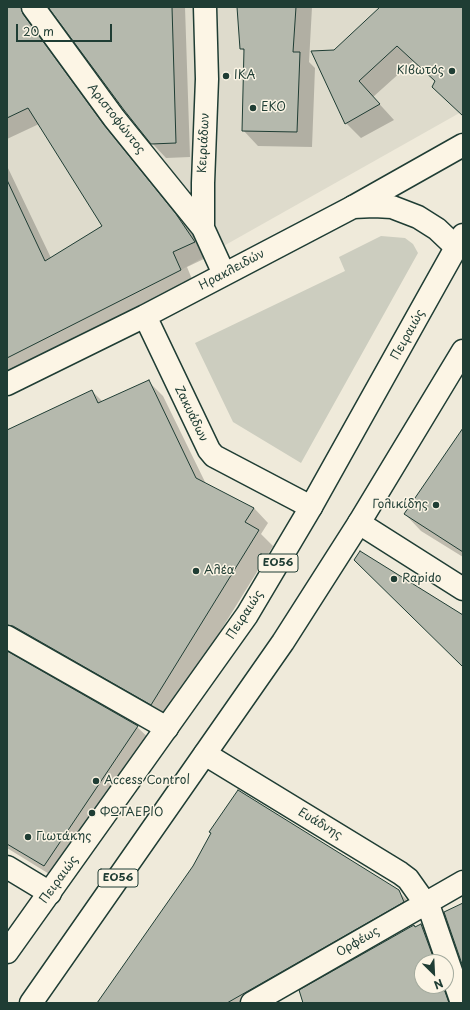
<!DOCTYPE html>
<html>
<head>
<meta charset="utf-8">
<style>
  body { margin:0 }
  #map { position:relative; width:470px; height:1010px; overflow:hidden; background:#efeada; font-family:"Playpen Sans",sans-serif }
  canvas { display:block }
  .frame { position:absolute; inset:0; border:8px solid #1f3d34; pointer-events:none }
  .north { position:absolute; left:414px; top:954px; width:40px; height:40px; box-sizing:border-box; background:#fcf5e5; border:1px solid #a4ab9e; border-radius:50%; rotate:156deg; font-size:11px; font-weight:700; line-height:16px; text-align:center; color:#1f3d34 }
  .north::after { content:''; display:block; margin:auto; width:14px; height:18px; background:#1f3d34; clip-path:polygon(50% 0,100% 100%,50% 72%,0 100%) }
  .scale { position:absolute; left:16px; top:24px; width:96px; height:18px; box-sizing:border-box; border:2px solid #1f3d34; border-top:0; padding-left:5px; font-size:12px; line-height:14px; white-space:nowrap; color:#1f3d34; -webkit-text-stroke:3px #fcf5e5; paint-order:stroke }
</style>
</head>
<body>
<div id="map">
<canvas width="470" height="1010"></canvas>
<div class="frame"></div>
<div class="north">N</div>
<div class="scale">20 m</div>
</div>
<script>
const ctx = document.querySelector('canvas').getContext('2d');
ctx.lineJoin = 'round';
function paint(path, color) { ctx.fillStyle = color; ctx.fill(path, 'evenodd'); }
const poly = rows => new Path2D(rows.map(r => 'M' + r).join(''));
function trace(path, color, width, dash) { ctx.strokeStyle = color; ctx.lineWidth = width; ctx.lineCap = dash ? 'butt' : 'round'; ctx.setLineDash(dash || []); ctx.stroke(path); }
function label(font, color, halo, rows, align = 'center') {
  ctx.font = font + ' "Playpen Sans",sans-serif'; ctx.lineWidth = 3; ctx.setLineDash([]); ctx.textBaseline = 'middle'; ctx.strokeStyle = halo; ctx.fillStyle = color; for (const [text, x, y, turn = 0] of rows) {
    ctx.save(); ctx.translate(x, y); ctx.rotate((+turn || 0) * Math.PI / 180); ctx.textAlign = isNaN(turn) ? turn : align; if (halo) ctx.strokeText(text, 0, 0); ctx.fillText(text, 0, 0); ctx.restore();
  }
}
const built = poly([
  [7,7,463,7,463,111,181,270,7,358]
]);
const green = poly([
  [381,236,405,238,413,244,418,253,301,463,233,422,195,343,345,271,339,257]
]);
const shadow = poly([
  [7,7,185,7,190,157,166,158,152,143,51,9,46,9,37,30,118,141,190,230,208,257,187,267,194,284,7,379,7,166,51,258,103,226,39,124,7,139],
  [238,7,312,7,309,62,315,68,312,147,258,146,243,130,245,52,241,48],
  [378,7,463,7,463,116,436,82,413,61,373,97,394,120,361,138,346,123,334,51,380,9],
  [148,381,163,396,206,484,254,508,268,523,261,534,273,546,166,719,10,646,9,653,137,727,152,741,59,880,7,848,7,431,92,391,103,402],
  [463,429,463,557,421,531,405,514],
  [238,791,398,891,413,906,418,916,306,980,292,966,263,884,259,884,273,1000,267,1003,98,1003,194,867,212,833,210,831],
  [421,925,436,939,444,962,422,962,422,986,446,986,458,1003,305,1003]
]);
const building = poly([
  [7,7,21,7,23,14,104,125,176,214,195,242,173,252,181,270,7,358,7,180,45,261,102,226,28,108,7,118,7,7],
  [48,7,172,7,176,143,151,144,124,110,48,7],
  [237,7,296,7,293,52,300,52,297,132,242,131,244,49,240,49,237,7],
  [380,7,463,7,463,116,432,87,435,81,397,46,359,81,380,104,345,124,311,51,334,50,380,7],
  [149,380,196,478,254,508,245,522,259,530,151,705,13,626,7,625,7,430,92,390,98,403,149,380],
  [463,428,463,552,404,514,463,428],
  [360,551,463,615,463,667,354,560,360,551],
  [7,651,138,726,44,866,7,844,7,651],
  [238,790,399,890,404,902,227,1003,97,1003,193,866,211,833,209,832,238,790],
  [463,903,463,967,444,912,463,903],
  [421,924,435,962,422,962,422,986,443,986,449,1003,303,1003,299,990,414,925,415,927,421,924]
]);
const minor = poly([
  [33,7,114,118,203,228],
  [205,7,207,79,203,183,203,228,224,274],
  [145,316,209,450,214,456,311,507],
  [7,384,145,316,353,207,374,206,392,207,418,217,437,229,457,248],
  [359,523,463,589],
  [7,637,167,728],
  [205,754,400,873,408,879,430,910,462,1003],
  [7,867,50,893],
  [252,1003,463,882]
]);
const major = poly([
  [353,207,463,145],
  [7,952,247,615,311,507,463,235],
  [31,1003,283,642,359,523,463,351]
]);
const markers = [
  [452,71,4,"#1f3d34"],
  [226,76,4,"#1f3d34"],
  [253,108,4,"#1f3d34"],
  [436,505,4,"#1f3d34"],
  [196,571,4,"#1f3d34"],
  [394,579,4,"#1f3d34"],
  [96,781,4,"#1f3d34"],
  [92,813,4,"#1f3d34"],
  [28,837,4,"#1f3d34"]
];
const shields = [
  [278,563,40],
  [118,878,40]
];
const shieldNames = [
  ["ΕΟ56",278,563],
  ["ΕΟ56",118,878]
];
const poiNames = [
  ["ΚΙβωτός",444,71,"right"],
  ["ΙΚΑ",234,76],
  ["EKO",261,108],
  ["Γολικίδης",428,505,"right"],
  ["Αλέα",204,571],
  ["Rapido",402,579],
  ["Access Control",104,781],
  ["ΦΩΤΑΕΡΙΟ",100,813],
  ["Γιωτάκης",36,837]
];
const streetNames = [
  ["Αριστοφώντος",116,119,52],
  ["Κειριάδων",204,143,-87],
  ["Ηρακλειδών",232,270,-28],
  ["Πειραιώς",408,335,-61],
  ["Ζακυάδων",191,414,64],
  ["Πειραιώς",245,615,-57],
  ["Ευάδνης",320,824,31],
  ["Πειραιώς",59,880,-54],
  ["Ορφέως",358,942,-30]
];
paint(built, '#dedbcc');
paint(green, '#cccdbf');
paint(shadow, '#0003');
paint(building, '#b5b9ad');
trace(building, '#1f3d34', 1);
trace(minor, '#1f3d34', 25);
trace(major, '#1f3d34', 25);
trace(minor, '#fcf5e5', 22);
trace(major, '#fcf5e5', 22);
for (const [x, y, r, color] of markers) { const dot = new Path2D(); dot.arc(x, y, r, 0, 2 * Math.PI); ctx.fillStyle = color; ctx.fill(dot); trace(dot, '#fcf5e5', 1.5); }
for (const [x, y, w] of shields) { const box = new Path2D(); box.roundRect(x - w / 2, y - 9, w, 18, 3); ctx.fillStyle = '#fcf5e5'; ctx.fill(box); trace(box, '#1f3d34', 1); }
label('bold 11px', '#1f3d34', null, shieldNames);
label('12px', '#1f3d34', '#fcf5e5', poiNames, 'left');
label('12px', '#1f3d34', '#fcf5e5', streetNames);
</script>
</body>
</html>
